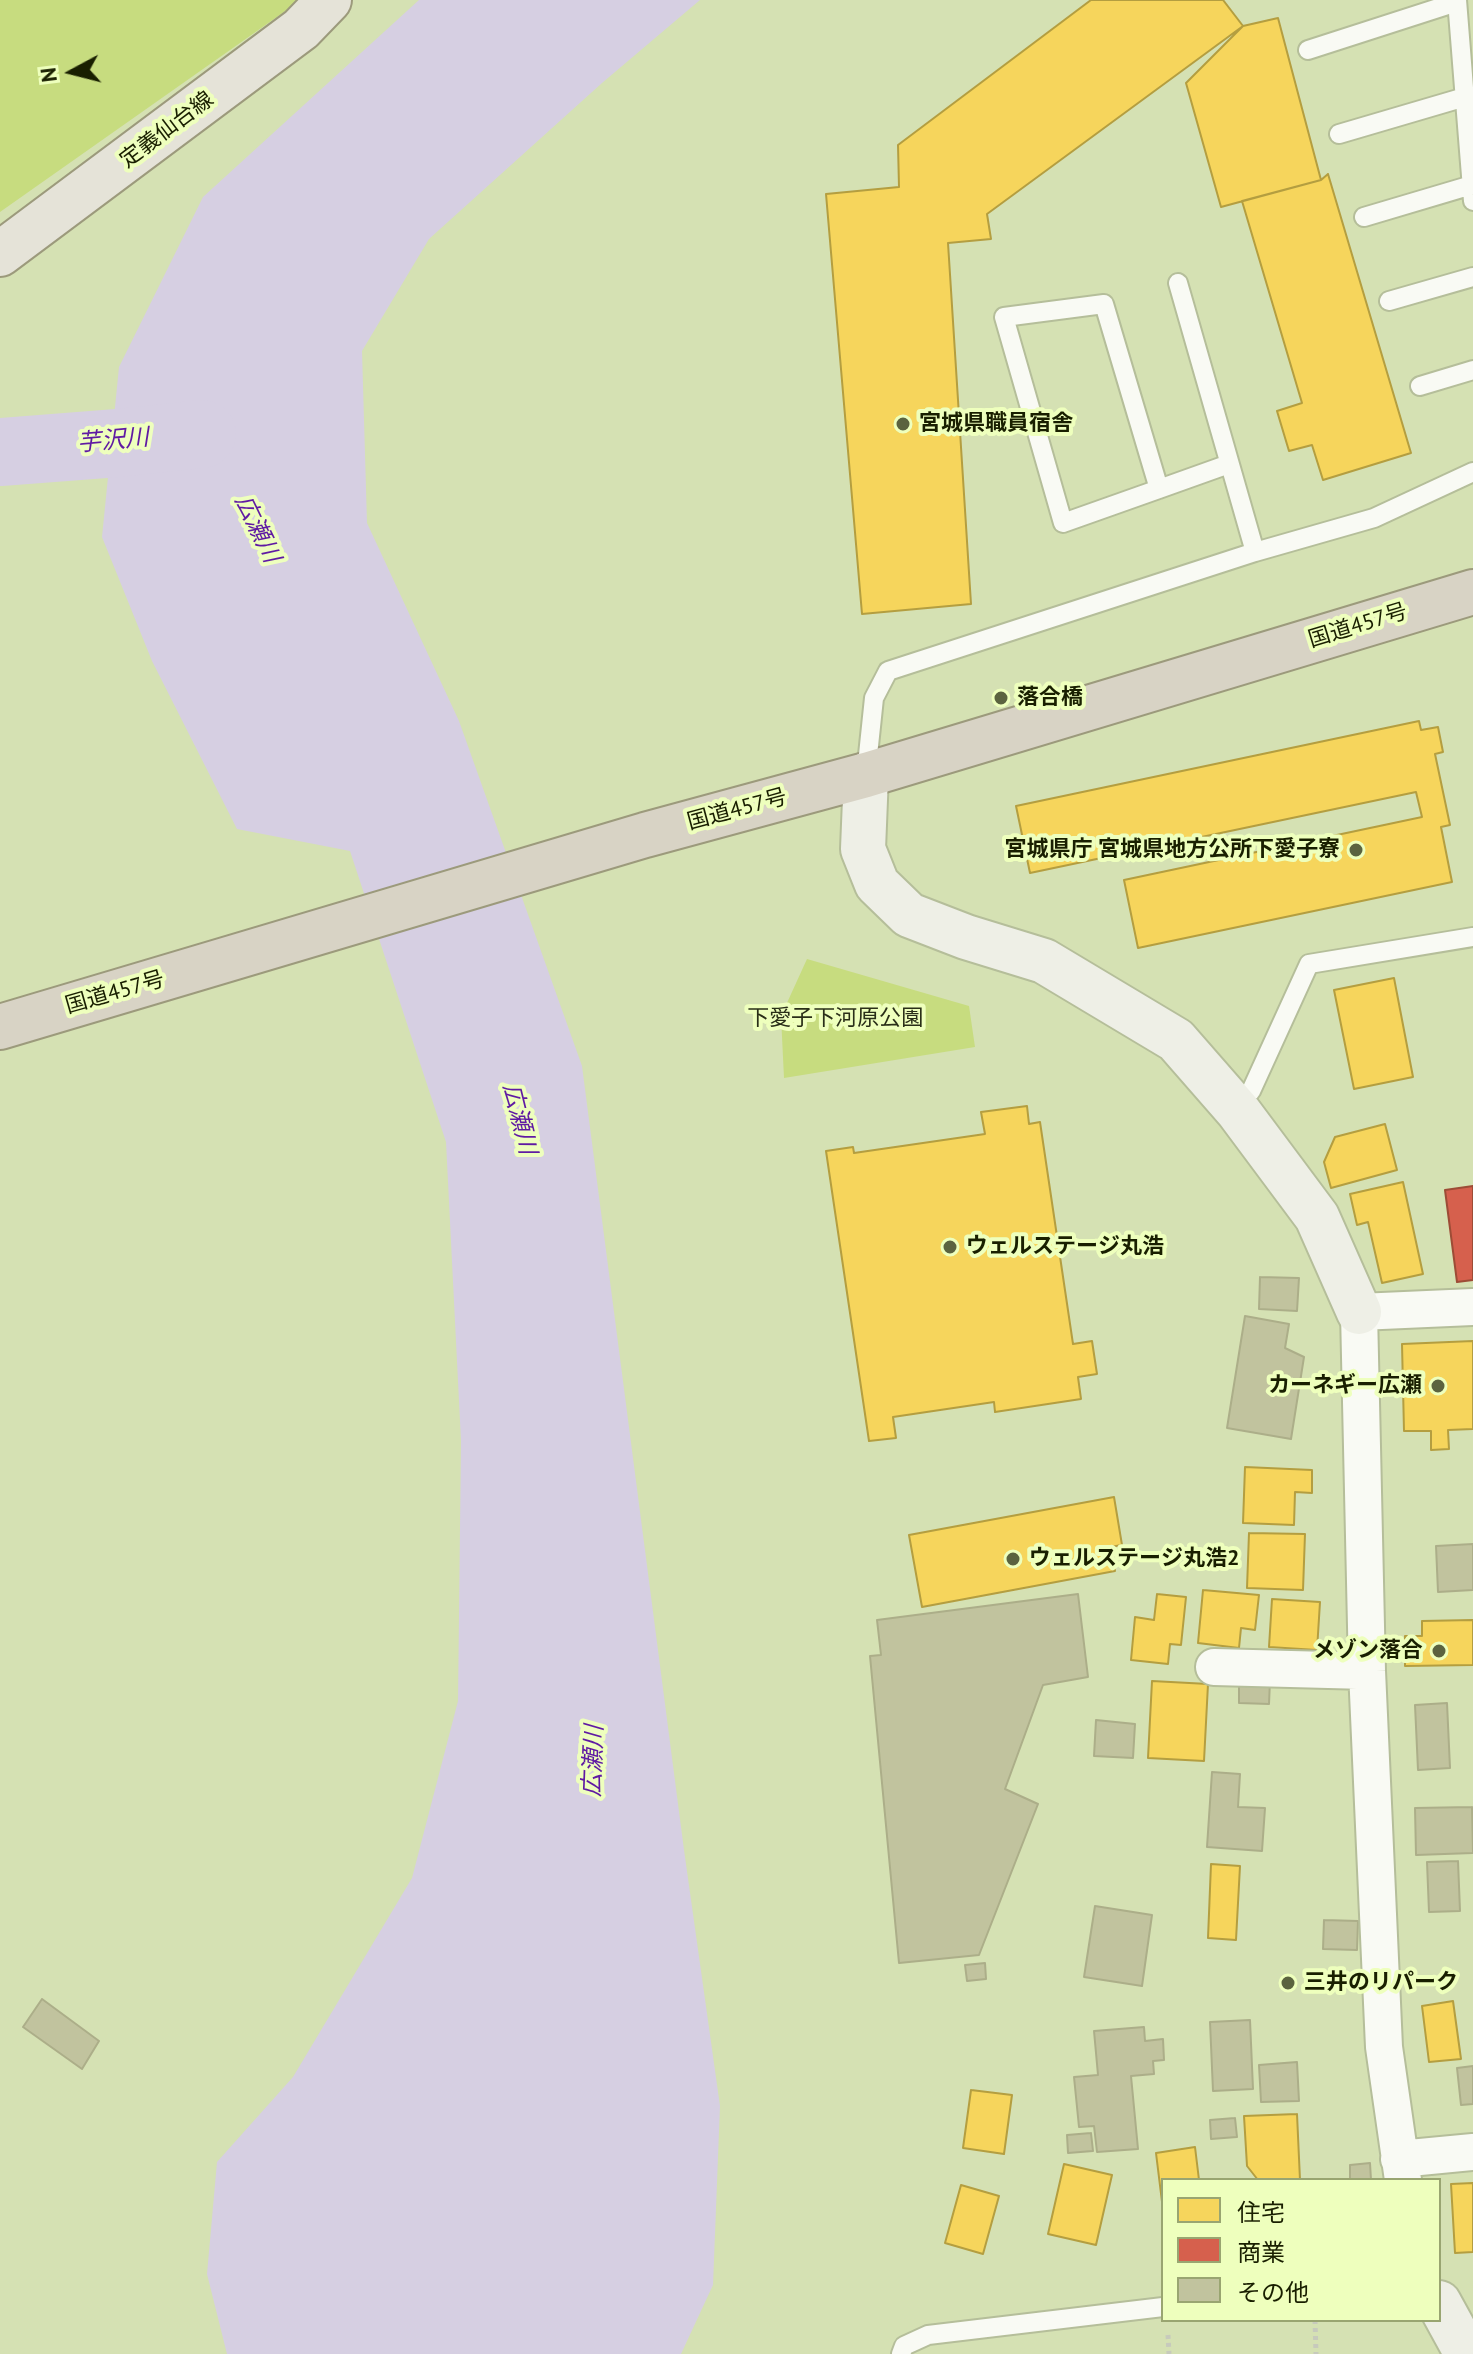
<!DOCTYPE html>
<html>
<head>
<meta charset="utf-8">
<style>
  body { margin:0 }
  #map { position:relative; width:1473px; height:2354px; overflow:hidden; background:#d5e1b3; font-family:"PT Sans","Noto Sans JP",sans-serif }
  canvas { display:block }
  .legend { position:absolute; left:1161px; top:2178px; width:280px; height:144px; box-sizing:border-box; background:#eeffbd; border:2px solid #99a571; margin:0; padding:10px 14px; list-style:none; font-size:24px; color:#191f00 }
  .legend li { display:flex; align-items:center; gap:16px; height:40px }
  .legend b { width:40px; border:2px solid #99a571 }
  .north { position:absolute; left:32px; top:32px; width:80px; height:80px; -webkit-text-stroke:6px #eeffbd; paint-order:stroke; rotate:263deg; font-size:22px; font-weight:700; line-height:32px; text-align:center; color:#191f00 }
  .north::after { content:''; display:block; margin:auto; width:28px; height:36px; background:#191f00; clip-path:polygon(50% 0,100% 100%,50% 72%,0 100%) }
</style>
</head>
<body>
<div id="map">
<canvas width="1473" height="2354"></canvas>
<ul class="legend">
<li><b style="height:22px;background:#f6d55c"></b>住宅</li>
<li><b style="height:22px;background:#d6604d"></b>商業</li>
<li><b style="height:22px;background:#c1c39e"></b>その他</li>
</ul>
<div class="north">N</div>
</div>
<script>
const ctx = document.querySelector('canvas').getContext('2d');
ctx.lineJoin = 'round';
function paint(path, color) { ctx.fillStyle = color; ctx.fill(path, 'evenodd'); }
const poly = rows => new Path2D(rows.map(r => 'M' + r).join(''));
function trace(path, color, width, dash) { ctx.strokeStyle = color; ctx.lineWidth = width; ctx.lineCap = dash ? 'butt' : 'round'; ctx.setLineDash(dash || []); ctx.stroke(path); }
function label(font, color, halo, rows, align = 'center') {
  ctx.font = font + ' "PT Sans","Noto Sans JP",sans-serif'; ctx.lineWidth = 8; ctx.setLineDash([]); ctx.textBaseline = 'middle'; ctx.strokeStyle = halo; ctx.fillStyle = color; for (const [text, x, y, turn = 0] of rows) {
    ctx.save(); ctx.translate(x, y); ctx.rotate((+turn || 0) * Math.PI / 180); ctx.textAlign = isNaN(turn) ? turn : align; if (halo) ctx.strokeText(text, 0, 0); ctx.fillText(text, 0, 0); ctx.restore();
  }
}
const green = poly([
  [0,0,301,0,0,212],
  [807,959,969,1006,975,1047,784,1078,781,1016]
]);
const water = poly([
  [419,0,700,0,602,83,429,239,362,351,367,523,459,721,582,1066,684,1850,720,2106,713,2285,681,2354,227,2354,207,2274,217,2162,293,2077,412,1878,458,1701,461,1441,446,1142,350,851,237,829,152,661,102,537,119,367,203,197]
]);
const homes = poly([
  [1091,0,1223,0,1243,26,987,214,991,239,948,243,971,604,862,614,826,194,899,187,898,145,1091,0],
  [1278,18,1321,180,1221,207,1186,83,1243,26,1278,18],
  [1328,174,1411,453,1323,480,1312,445,1289,451,1277,411,1302,403,1242,201,1321,180,1328,174],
  [1419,721,1421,730,1438,727,1443,752,1435,754,1450,825,1441,827,1452,882,1138,948,1124,880,1422,817,1416,792,1030,873,1016,806,1419,721],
  [1394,978,1413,1077,1354,1089,1334,990,1394,978],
  [1027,1106,1029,1124,1040,1122,1073,1344,1092,1341,1097,1374,1078,1377,1081,1399,995,1412,994,1402,893,1417,896,1438,869,1441,826,1151,853,1147,854,1153,985,1134,981,1112,1027,1106],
  [1385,1124,1397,1170,1331,1188,1324,1162,1335,1137,1385,1124],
  [1403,1182,1423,1274,1382,1283,1368,1222,1357,1225,1350,1194,1403,1182],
  [1473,1341,1473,1429,1448,1430,1449,1449,1431,1450,1431,1431,1404,1431,1402,1344,1473,1341],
  [1245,1467,1312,1470,1312,1493,1295,1492,1294,1525,1243,1523,1245,1467],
  [1114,1497,1122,1545,1110,1547,1115,1571,922,1607,909,1535,1114,1497],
  [1249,1533,1305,1534,1303,1590,1247,1588,1249,1533],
  [1203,1590,1259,1595,1255,1630,1241,1628,1239,1648,1198,1643,1203,1590],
  [1157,1594,1186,1597,1181,1645,1170,1644,1168,1664,1131,1660,1135,1617,1154,1620,1157,1594],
  [1272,1599,1320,1602,1317,1650,1269,1647,1272,1599],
  [1473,1620,1473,1665,1405,1666,1405,1636,1422,1636,1422,1621,1473,1620],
  [1152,1681,1208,1684,1204,1761,1148,1758,1152,1681],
  [1211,1864,1240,1866,1236,1940,1208,1938,1211,1864],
  [1453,2001,1461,2059,1429,2062,1422,2006,1453,2001],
  [971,2090,1012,2095,1004,2154,963,2148,971,2090],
  [1297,2114,1300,2180,1258,2180,1247,2166,1244,2116,1297,2114],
  [1195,2147,1199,2180,1163,2180,1163,2210,1156,2153,1195,2147],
  [1064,2164,1112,2175,1096,2245,1048,2234,1064,2164],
  [1473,2183,1473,2252,1455,2253,1451,2184,1473,2183],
  [961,2185,999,2196,983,2254,945,2243,961,2185]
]);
const shops = poly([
  [1473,1186,1473,1280,1457,1282,1445,1190,1473,1186]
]);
const river = poly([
  [0,452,118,443,202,434]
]);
const building = poly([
  [1260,1277,1299,1278,1297,1311,1259,1309,1260,1277],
  [1245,1316,1289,1324,1285,1348,1304,1357,1291,1439,1227,1428,1245,1316],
  [1473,1544,1473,1590,1438,1592,1436,1546,1473,1544],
  [1078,1594,1088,1677,1043,1685,1005,1789,1038,1804,979,1955,899,1963,870,1656,881,1655,877,1620,1078,1594],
  [1239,1680,1270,1680,1269,1704,1239,1703,1239,1680],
  [1447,1703,1450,1768,1418,1770,1415,1705,1447,1703],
  [1096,1720,1135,1724,1133,1758,1094,1756,1096,1720],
  [1212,1772,1240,1774,1238,1807,1265,1808,1262,1851,1207,1847,1212,1772],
  [1472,1807,1473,1853,1416,1855,1415,1808,1472,1807],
  [1458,1861,1460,1911,1429,1912,1427,1862,1458,1861],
  [1095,1906,1152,1915,1142,1986,1084,1977,1095,1906],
  [1324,1920,1358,1921,1357,1950,1323,1949,1324,1920],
  [985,1963,986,1979,967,1981,965,1965,985,1963],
  [42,1999,99,2041,82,2069,23,2027,42,1999],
  [1250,2020,1253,2089,1213,2091,1210,2022,1250,2020],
  [1144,2027,1145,2041,1163,2039,1164,2060,1153,2061,1154,2074,1131,2076,1138,2149,1097,2152,1094,2126,1079,2127,1074,2077,1098,2075,1094,2031,1144,2027],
  [1297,2062,1299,2101,1261,2102,1259,2065,1297,2062],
  [1473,2066,1473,2104,1461,2105,1457,2068,1473,2066],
  [1235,2118,1237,2137,1211,2139,1210,2120,1235,2118],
  [1091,2133,1093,2151,1068,2153,1067,2135,1091,2133],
  [1370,2163,1371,2180,1350,2180,1350,2165,1370,2163]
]);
const path = poly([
  [1315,2320,1316,2354],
  [1168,2335,1169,2354]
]);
const lane = poly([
  [1457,0,1473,201],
  [1308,50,1457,2],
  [1339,134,1465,97],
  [1364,217,1472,185],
  [1178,283,1255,552],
  [1389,301,1473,277],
  [1420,386,1473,370],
  [1159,489,1104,304,1004,317,1063,523,1159,489,1229,464],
  [866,774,874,698,888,671,1255,552,1374,518,1473,472],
  [1251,1091,1309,964,1473,937],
  [901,2354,904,2346,928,2335,1163,2307]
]);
const street = poly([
  [1214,1667,1367,1671],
  [1399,2159,1473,2152],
  [1403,2180,1384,2047,1367,1671,1359,1312,1473,1307]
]);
const secondary = poly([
  [866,775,863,849,877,884,909,915,966,937,1044,961,1176,1040,1238,1111,1317,1217,1359,1312],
  [1439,2303,1467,2354]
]);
const primary = poly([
  [0,254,301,29,329,0]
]);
const highway = poly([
  [0,1027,645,835,866,775,1473,592]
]);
const markers = [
  [903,424,8,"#5b633f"],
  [1001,698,8,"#5b633f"],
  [1356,850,8,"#5b633f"],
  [950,1247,8,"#5b633f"],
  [1438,1386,8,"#5b633f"],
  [1013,1559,8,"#5b633f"],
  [1439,1651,8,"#5b633f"],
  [1288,1983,8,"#5b633f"]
];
const streetNames = [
  ["定義仙台線",167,130,-37],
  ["国道457号",1358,626,-17],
  ["国道457号",737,810,-15],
  ["国道457号",115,993,-16]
];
const poiNames = [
  ["宮城県職員宿舎",919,424],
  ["落合橋",1017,698],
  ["宮城県庁 宮城県地方公所下愛子寮",1340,850,"right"],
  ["ウェルステージ丸浩",966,1247],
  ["カーネギー広瀬",1422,1386,"right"],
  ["ウェルステージ丸浩2",1029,1559],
  ["メゾン落合",1423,1651,"right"],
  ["三井のリパーク",1304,1983]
];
const parkNames = [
  ["下愛子下河原公園",835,1019]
];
const waterNames = [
  ["芋沢川",113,441,-5],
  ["広瀬川",257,529,64],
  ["広瀬川",519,1119,76],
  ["広瀬川",594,1761,-88]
];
paint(green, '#c7dc7f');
paint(water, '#d6cfe2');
paint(homes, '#f6d55c');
trace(homes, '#b49e40', 2);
paint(shops, '#d6604d');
trace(shops, '#9d4c36', 2);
trace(river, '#d6cfe2', 68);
paint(building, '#c1c39e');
trace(building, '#acae89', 2);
trace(lane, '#b5be9a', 22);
trace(street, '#b5be9a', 40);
trace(secondary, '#b5be9a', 48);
trace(primary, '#9c9a7c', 48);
trace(highway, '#9c9a7c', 48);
trace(path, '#c7cabc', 5, [4, 4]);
trace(lane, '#f9faf4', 18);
trace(street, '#f9faf4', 36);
trace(secondary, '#eeefe6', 44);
trace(primary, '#e5e3d8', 44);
trace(highway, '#d8d3c5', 44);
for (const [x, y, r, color] of markers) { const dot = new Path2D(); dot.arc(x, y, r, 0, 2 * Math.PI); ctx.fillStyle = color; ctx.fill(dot); trace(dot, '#eeffbd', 3); }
label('22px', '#191f00', '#eeffbd', streetNames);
label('bold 22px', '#191f00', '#eeffbd', poiNames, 'left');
label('22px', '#2a2f18', '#eeffbd', parkNames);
label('italic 24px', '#5f1aa3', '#eeffbd', waterNames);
</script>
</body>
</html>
